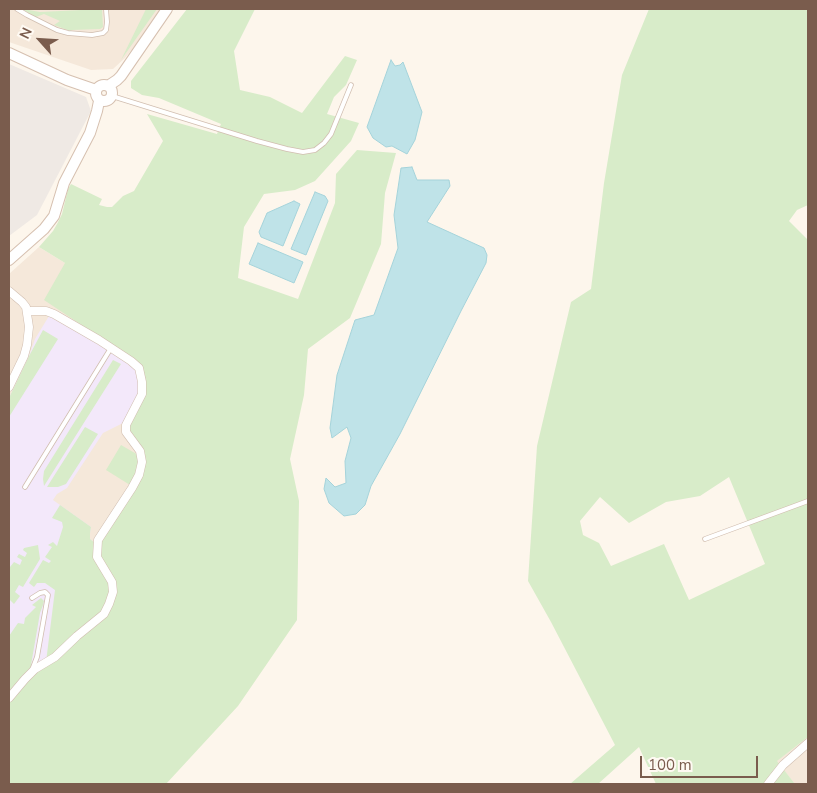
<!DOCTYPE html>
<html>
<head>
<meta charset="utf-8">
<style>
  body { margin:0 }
  #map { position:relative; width:817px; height:793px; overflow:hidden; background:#fdf6ec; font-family:"Nunito Sans",sans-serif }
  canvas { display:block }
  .frame { position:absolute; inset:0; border:10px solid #7a5c4d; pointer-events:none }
  .north { position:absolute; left:15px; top:15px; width:50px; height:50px; -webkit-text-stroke:4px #fffaf3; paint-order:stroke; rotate:296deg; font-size:14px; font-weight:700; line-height:20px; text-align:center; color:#7a5c4d }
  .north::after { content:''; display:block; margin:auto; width:18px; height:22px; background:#7a5c4d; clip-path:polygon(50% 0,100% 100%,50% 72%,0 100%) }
  .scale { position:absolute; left:640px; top:756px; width:118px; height:22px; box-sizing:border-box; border:2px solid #7a5c4d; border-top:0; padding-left:6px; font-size:15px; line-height:18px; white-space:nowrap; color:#7a5c4d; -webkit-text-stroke:4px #fffaf3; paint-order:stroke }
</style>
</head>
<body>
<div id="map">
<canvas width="817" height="793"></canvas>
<div class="frame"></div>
<div class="north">N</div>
<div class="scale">100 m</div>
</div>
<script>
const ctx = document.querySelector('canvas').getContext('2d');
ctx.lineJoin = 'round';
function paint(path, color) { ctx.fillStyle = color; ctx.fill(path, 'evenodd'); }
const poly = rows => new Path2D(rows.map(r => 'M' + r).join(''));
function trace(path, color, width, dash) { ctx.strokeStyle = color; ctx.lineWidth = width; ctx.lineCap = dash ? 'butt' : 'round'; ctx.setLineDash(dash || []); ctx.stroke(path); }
const residential = poly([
  [9,9,165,9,125,58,113,69,91,70,9,42],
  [39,247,65,263,130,357,145,463,9,701,9,274],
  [808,737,808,784,795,784,776,761]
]);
const industrial = poly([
  [9,64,86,97,91,111,37,215,9,236]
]);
const education = poly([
  [49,316,97,343,126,362,127,361,137,372,139,394,125,422,103,433,67,488,57,494,53,500,91,527,90,533,90,539,95,543,109,598,9,695,9,398,29,356,35,339]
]);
const green = poly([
  [23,9,40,12,102,9,103,27,100,29,72,30,70,31,54,25,60,21,44,14,36,17,25,11],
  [146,9,157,9,121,60],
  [187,9,255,9,234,51,240,90,270,97,302,113,345,56,357,60,346,85,334,97,327,114,359,123,351,141,315,181,295,190,264,194,244,227,238,278,298,299,335,203,336,174,357,150,396,153,385,193,381,244,350,318,308,349,304,395,290,459,299,501,297,620,238,706,166,784,9,784,9,701,31,675,101,619,115,590,99,559,99,543,145,463,127,429,144,387,131,358,44,300,65,263,39,247,53,231,57,224,62,214,68,189,71,184,102,199,99,205,107,207,112,207,123,196,134,191,163,141,147,114,217,134,221,124,159,98,142,95,131,88,131,81],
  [649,9,808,9,808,205,797,210,789,221,808,240,808,737,777,761,795,784,656,784,639,747,598,784,570,784,615,745,551,622,528,581,537,446,571,302,591,289,604,183,622,75],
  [729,477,765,564,689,600,664,544,611,566,599,543,583,535,580,521,600,497,629,523,666,502,700,496],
  [43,330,58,339,9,417,9,398,29,356],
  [113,360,121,364,44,486,43,479,44,471],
  [85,427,98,434,66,484,58,487,47,487],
  [121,445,140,456,142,462,130,485,106,470],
  [60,505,91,527,90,533,90,539,95,543,108,578,111,587,109,598,103,610,46,662,55,590,45,583,37,583,34,587,29,583,43,560,49,563,51,561,45,557,52,547,48,545,53,542,57,546,63,527,62,522,52,518],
  [38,545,40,559,23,587,19,585,15,592,20,596,14,604,9,599,9,572,10,567,14,562,20,565,22,560,17,557,19,554,25,557,27,553,23,550,24,548],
  [41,598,44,601,43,605,40,613,30,671,9,695,9,636,18,623,24,624,25,618,36,607,32,605]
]);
const water = poly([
  [391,60,395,66,400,65,403,62,422,112,415,140,407,154,392,146,386,147,373,138,367,127,391,60],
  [412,167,417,180,449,180,450,186,427,222,484,248,487,255,486,263,461,311,400,434,371,486,365,505,356,514,344,516,329,503,324,489,326,478,335,487,346,483,345,461,351,438,347,427,332,438,330,428,337,375,355,320,374,315,398,248,394,215,401,168,412,167],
  [315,192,325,196,328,201,306,255,291,249,315,192],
  [294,201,300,204,283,246,261,237,259,232,267,213,294,201],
  [258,243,303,262,294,283,249,264,258,243]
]);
const lane = poly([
  [17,9,27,15,57,30,68,33,92,35,103,33,106,30,107,22,106,9],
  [112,96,257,141,287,149,303,152,315,150,324,143,331,134,351,85],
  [25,487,111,348],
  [705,539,808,501],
  [32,598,40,593,45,592,48,595,37,657,32,670]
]);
const street = poly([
  [9,291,22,302,26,307,29,327,27,345,24,356,9,387],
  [9,698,25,679,35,669,55,657,77,636,104,614,109,604,113,592,112,582,97,557,98,540,132,488,139,475,142,462,140,451,126,432,126,425,142,394,142,382,139,368,131,361,99,340,54,314,46,311,27,311],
  [768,784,783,765,808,743]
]);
const secondary = poly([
  [9,53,67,80,96,90],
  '96 93a8 8 0 1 1 16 0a8 8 0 1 1-16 0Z',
  [108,86,117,80,121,76,167,9],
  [9,260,44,229,54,216,64,183,90,133,97,111,99,101]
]);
paint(residential, '#f5e8da');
paint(industrial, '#efe9e4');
paint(education, '#f3e8fa');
paint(green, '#d8ecc9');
paint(water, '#bfe3e8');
trace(water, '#a5d3da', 1);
trace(lane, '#d1beb0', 5.5);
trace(street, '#d1beb0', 9);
trace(secondary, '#d6c0b0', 12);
trace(lane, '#fff', 4);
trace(street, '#fff', 8);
trace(secondary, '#fff', 10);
</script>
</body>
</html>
